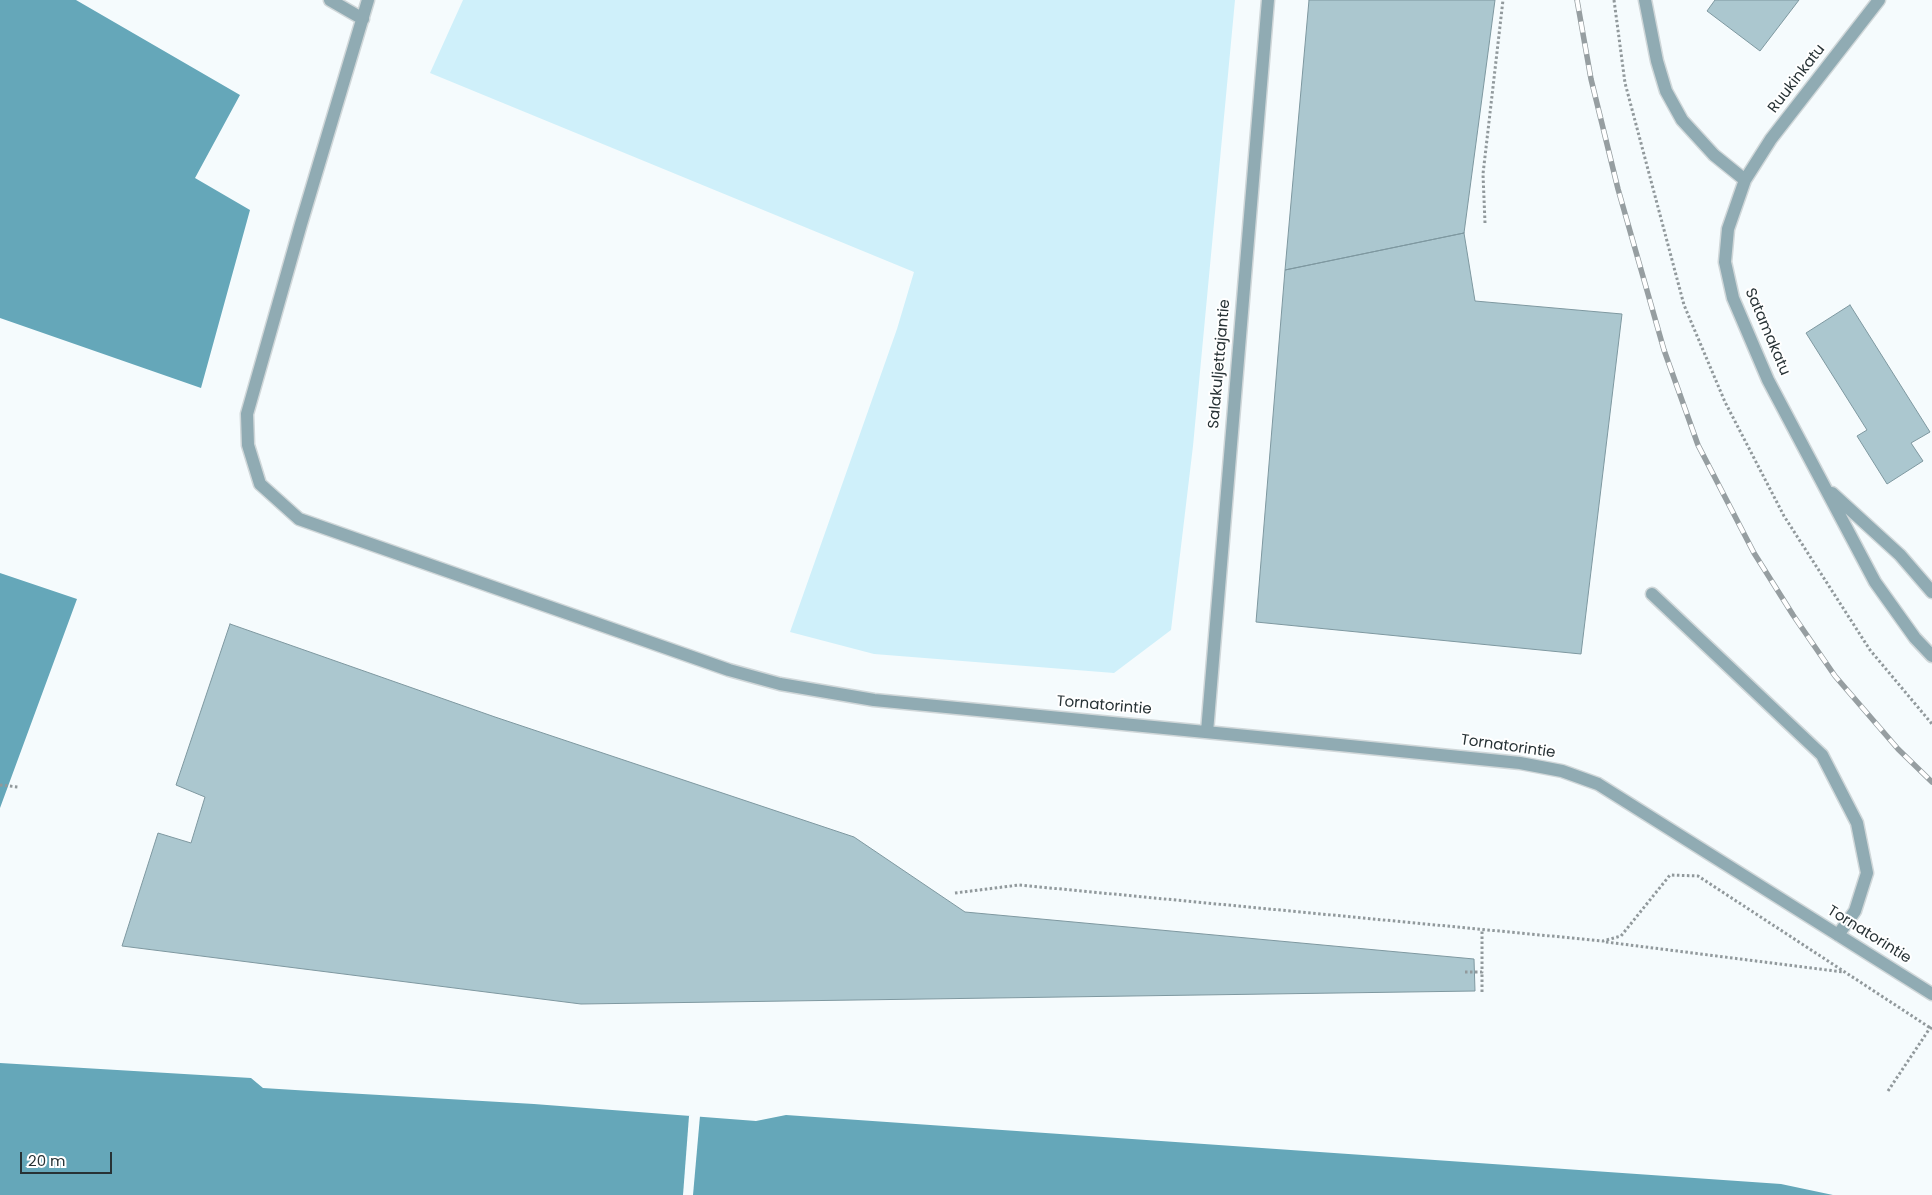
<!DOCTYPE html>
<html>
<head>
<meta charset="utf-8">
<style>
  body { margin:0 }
  #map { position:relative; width:1932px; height:1195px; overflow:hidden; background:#f5fbfd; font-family:Poppins,sans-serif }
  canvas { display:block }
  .scale { position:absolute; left:20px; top:1152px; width:92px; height:22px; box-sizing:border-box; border:2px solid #273235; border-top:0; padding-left:6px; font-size:15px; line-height:18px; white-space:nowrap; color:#273235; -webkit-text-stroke:4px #fff; paint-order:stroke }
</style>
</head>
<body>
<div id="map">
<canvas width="1932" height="1195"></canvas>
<div class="scale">20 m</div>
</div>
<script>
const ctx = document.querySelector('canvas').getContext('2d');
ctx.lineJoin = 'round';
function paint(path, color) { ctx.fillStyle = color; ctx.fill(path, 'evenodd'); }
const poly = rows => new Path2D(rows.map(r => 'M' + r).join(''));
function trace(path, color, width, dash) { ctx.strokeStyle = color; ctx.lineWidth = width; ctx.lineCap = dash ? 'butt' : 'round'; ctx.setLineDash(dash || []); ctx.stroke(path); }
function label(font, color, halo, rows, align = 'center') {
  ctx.font = font + ' Poppins,sans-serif'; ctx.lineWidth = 4; ctx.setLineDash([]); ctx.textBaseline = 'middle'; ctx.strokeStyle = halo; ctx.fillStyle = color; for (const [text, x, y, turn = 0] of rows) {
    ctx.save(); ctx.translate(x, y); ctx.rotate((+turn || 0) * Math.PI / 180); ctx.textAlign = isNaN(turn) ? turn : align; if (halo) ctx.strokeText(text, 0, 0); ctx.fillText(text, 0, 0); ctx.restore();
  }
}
const green = poly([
  [463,0,1235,0,1193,446,1171,630,1114,673,874,654,790,632,897,329,914,272,430,73]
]);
const water = poly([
  [0,0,76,0,240,95,195,178,250,210,201,388,0,318],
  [0,573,77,599,0,808],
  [0,1063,251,1078,263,1088,311,1091,534,1104,756,1121,786,1115,1781,1184,1833,1195,0,1195]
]);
const pier = poly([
  [689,1116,700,1116,693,1195,683,1195]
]);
const building = poly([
  [1309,0,1495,0,1464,233,1285,270,1309,0],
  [1715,0,1799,0,1760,51,1707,11,1715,0],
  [1464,233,1475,301,1622,314,1581,654,1256,622,1285,270,1464,233],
  [1850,305,1930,432,1911,443,1923,461,1887,484,1857,436,1867,430,1806,333,1850,305],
  [230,624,495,717,854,837,965,912,1474,959,1475,991,581,1004,122,946,158,833,191,843,205,797,176,785,230,624]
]);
const path = poly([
  [1614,0,1625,83,1684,305,1725,402,1784,516,1870,650,1932,724],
  [1485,223,1483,174,1503,0],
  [0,785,18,787],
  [955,893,1019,885,1603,941,1621,936,1670,875,1698,876,1932,1029],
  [1606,942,1843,972],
  [1465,972,1482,972,1482,930],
  [1482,992,1482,972],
  [1888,1091,1932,1025]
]);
const minor = poly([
  [330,0,363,19],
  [368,0,301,224,247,414,248,445,260,484,299,519,729,670,780,684,874,700,1340,745,1520,763,1562,771,1598,784,1932,994],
  [1645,0,1657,61,1666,91,1682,120,1714,155,1745,180],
  [1879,0,1771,139,1745,180,1728,229,1725,262,1733,298,1768,380,1875,582,1915,638,1932,656],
  [1832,493,1900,555,1932,592],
  [1652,594,1822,755,1857,823,1867,873,1855,911,1838,935],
  [1207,732,1268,0]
]);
const rail = poly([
  [1577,0,1591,79,1618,189,1664,350,1698,445,1754,553,1793,615,1835,676,1898,749,1932,782]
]);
const streetNames = [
  ["Ruukinkatu",1797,79,-52],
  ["Satamakatu",1767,332,67],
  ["Salakuljettajantie",1220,364,-85],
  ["Tornatorintie",1104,706,5],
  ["Tornatorintie",1508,747,8],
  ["Tornatorintie",1869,935,32]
];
paint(green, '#cff0fa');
paint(water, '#65a7b9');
paint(pier, '#f5fbfd');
paint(building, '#abc7cf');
trace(building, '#7e98a0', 1);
trace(minor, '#d0d7d9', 15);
trace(path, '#91999c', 3, [2.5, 2.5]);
trace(minor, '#90abb3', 12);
trace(rail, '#969ea1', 5.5);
trace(rail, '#fff', 4, [11]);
label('15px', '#273235', '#fff', streetNames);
</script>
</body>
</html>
